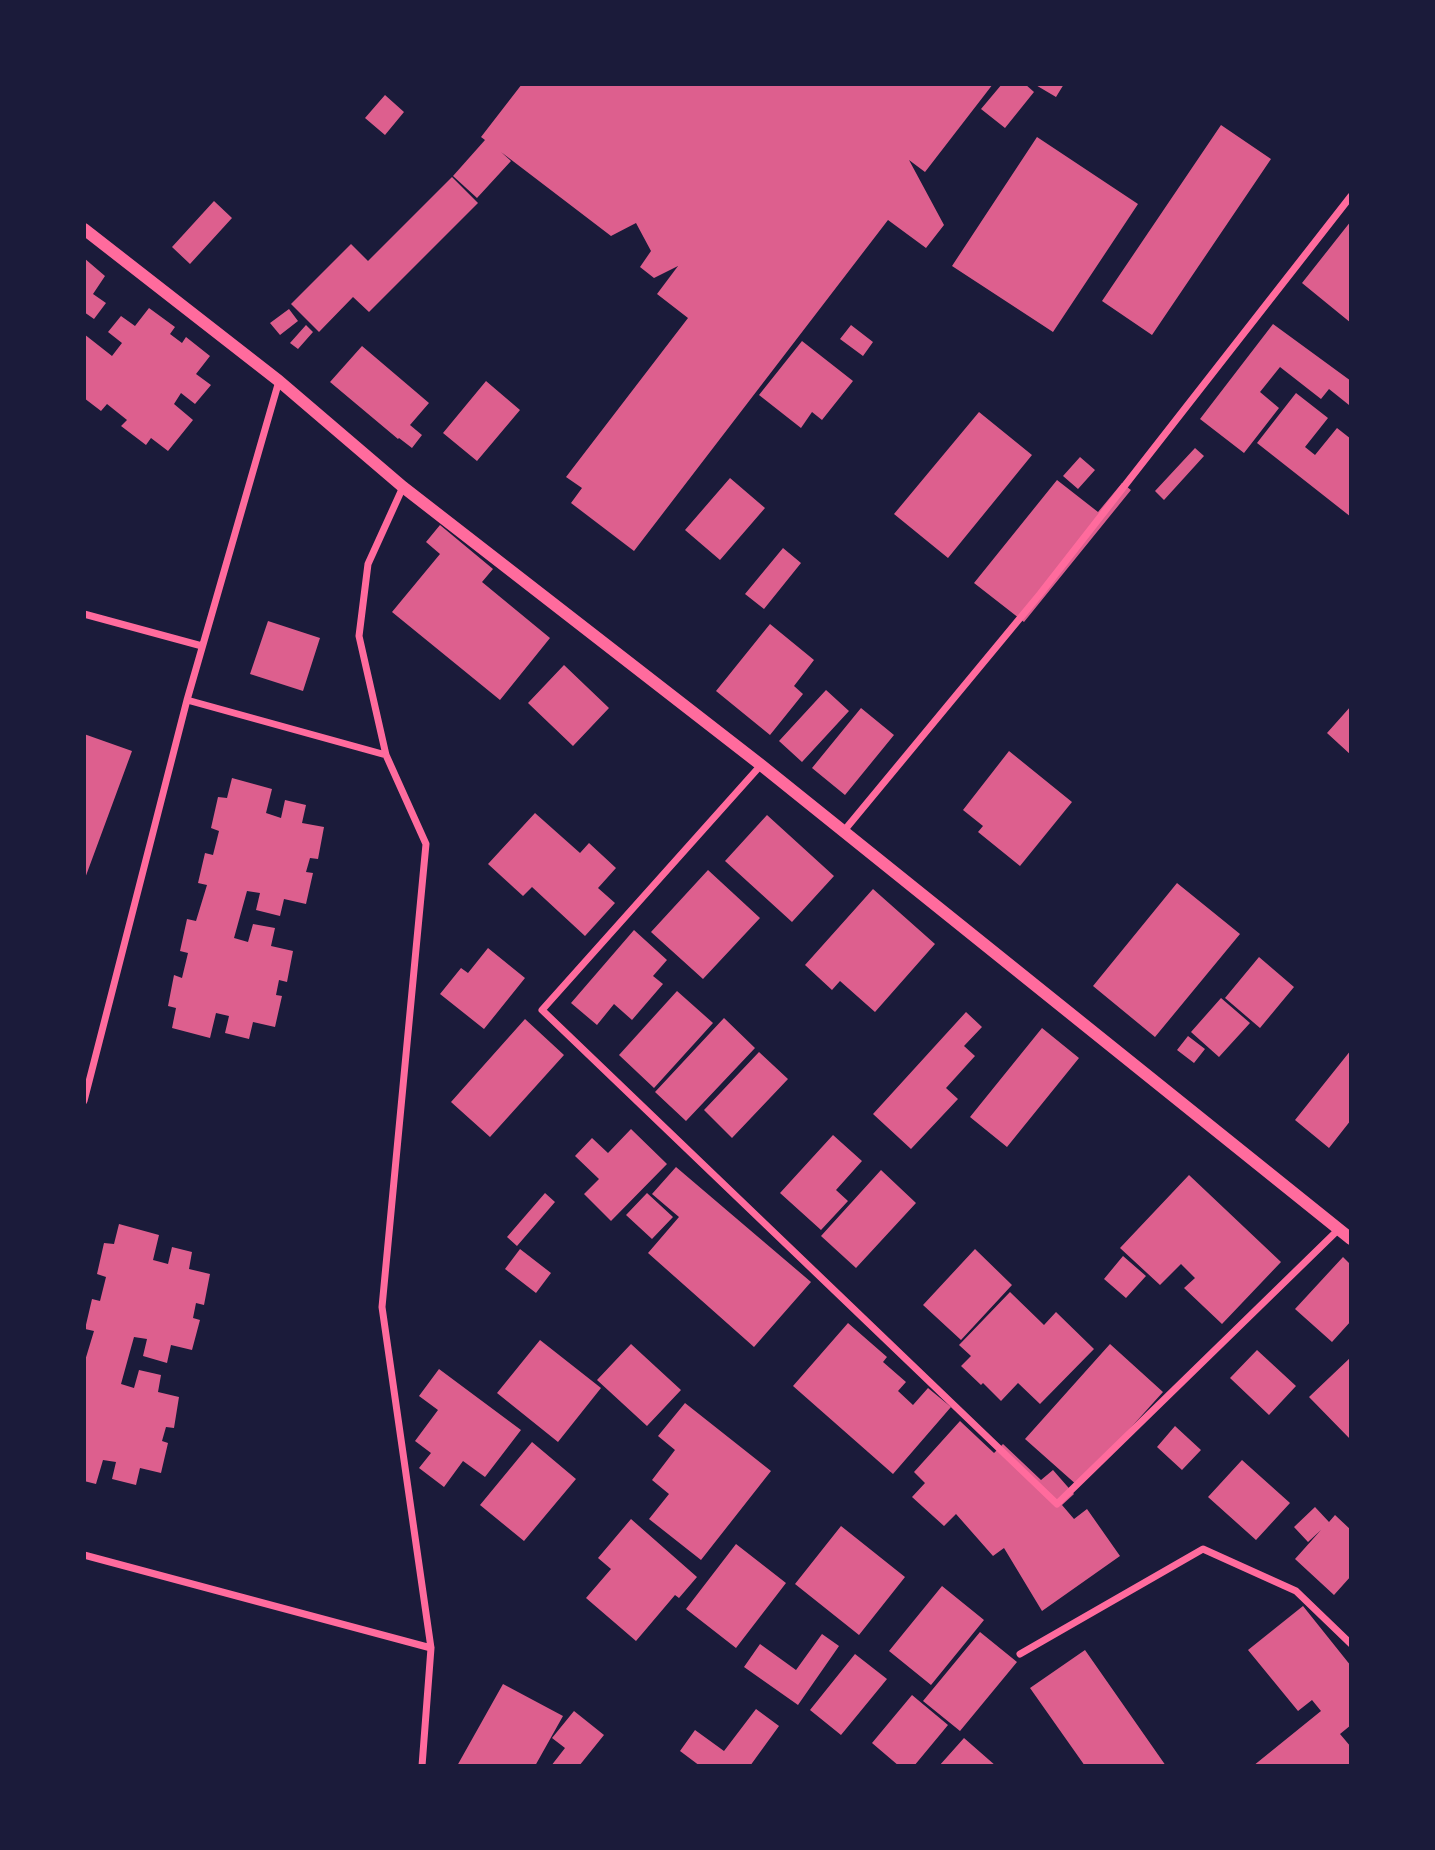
<!DOCTYPE html>
<html>
<head>
<meta charset="utf-8">
<style>
  body { margin:0 }
  #map { position:relative; width:1435px; height:1850px; overflow:hidden; background:#1b1b3a; font-family:"Fira Sans",sans-serif }
  canvas { display:block }
  .frame { position:absolute; inset:0; border:86px solid #1b1b3a; pointer-events:none }
</style>
</head>
<body>
<div id="map">
<canvas width="1435" height="1850"></canvas>
<div class="frame"></div>
</div>
<script>
const ctx = document.querySelector('canvas').getContext('2d');
ctx.lineJoin = 'round';
function paint(path, color) { ctx.fillStyle = color; ctx.fill(path, 'evenodd'); }
const poly = rows => new Path2D(rows.map(r => 'M' + r).join(''));
function trace(path, color, width, dash) { ctx.strokeStyle = color; ctx.lineWidth = width; ctx.lineCap = dash ? 'butt' : 'round'; ctx.setLineDash(dash || []); ctx.stroke(path); }
const building = poly([
  [522,84,993,84,925,172,909,160,944,225,926,248,888,220,634,551,571,503,582,488,566,477,688,318,657,294,678,266,654,278,640,267,651,251,636,223,611,236,501,152,511,161,477,198,453,176,485,140,481,137],
  [1002,84,1025,84,1034,92,1005,128,981,109],
  [1034,84,1064,84,1056,97],
  [385,95,404,112,385,135,365,118],
  [1221,125,1271,159,1152,335,1102,301],
  [1037,137,1138,204,1053,332,952,266],
  [452,177,478,203,369,312,353,297,319,332,291,304,351,244,368,261],
  [214,201,232,218,190,264,172,247],
  [1351,221,1351,323,1302,283],
  [84,258,105,276,93,294,106,303,94,319,84,312],
  [149,308,175,327,170,334,182,343,186,337,210,356,196,374,211,385,195,404,181,393,174,404,193,420,168,451,151,438,146,445,121,426,127,420,107,404,101,411,84,398,84,334,112,356,122,343,108,332,121,316,135,326],
  [289,309,298,321,280,335,270,323],
  [1273,324,1351,381,1351,403,1349,405,1329,389,1321,399,1280,367,1260,392,1279,408,1244,453,1200,419],
  [306,325,313,332,298,349,290,343],
  [851,325,873,342,863,356,840,339],
  [802,341,853,381,822,420,812,412,801,428,759,395],
  [362,346,429,403,410,425,422,435,412,448,399,438,398,439,330,382],
  [486,381,520,410,477,461,443,433],
  [1296,393,1328,418,1305,447,1315,455,1337,428,1351,439,1351,517,1257,443],
  [979,412,1032,455,948,558,894,514],
  [1195,448,1204,456,1164,500,1155,491],
  [1080,457,1095,470,1078,489,1063,476],
  [730,478,765,508,720,560,685,530],
  [1057,480,1098,512,1122,483,1131,490,1024,622,974,583],
  [440,525,493,569,482,582,550,638,500,700,392,612,440,554,426,542],
  [783,548,801,563,764,609,745,594],
  [268,621,320,638,303,691,250,674],
  [770,624,814,660,794,686,803,694,770,735,716,691],
  [564,665,609,708,573,746,528,703],
  [826,690,849,711,802,762,779,741],
  [1351,706,1351,755,1327,733],
  [861,708,894,735,845,795,812,768],
  [84,734,132,751,84,881],
  [1009,751,1072,802,1020,866,978,832,983,826,963,810],
  [232,778,272,789,266,813,281,818,285,800,306,805,302,823,324,827,318,859,310,858,306,872,313,873,306,904,284,899,280,916,256,910,260,893,247,891,234,938,248,942,253,924,275,928,271,946,293,951,287,982,279,980,276,995,282,996,275,1027,253,1022,249,1039,225,1033,229,1016,216,1013,210,1038,172,1028,176,1008,168,1006,174,975,182,978,188,953,180,951,187,919,196,921,207,885,198,883,205,853,213,855,219,831,211,828,218,797,227,798],
  [535,813,580,853,589,843,616,868,598,888,615,903,585,936,532,887,523,896,488,864],
  [767,815,834,876,792,922,725,861],
  [708,870,760,918,703,979,651,932],
  [1177,883,1240,934,1155,1037,1093,986],
  [873,889,935,944,875,1012,840,981,832,990,805,965],
  [634,930,667,960,653,976,663,984,632,1020,614,1004,597,1025,571,1003],
  [488,948,525,978,484,1029,440,994,461,968,468,973],
  [1259,957,1294,987,1260,1028,1225,998],
  [677,991,713,1023,654,1088,619,1055],
  [1221,998,1250,1023,1219,1057,1191,1032],
  [966,1012,982,1027,964,1046,975,1056,946,1088,958,1099,911,1149,873,1114],
  [724,1018,755,1048,686,1121,655,1092],
  [525,1019,564,1055,490,1137,451,1102],
  [1042,1028,1079,1058,1007,1147,970,1117],
  [1188,1036,1205,1049,1194,1063,1177,1050],
  [1351,1050,1351,1120,1329,1148,1295,1120],
  [759,1052,788,1079,732,1138,704,1110],
  [631,1129,667,1164,611,1221,584,1194,599,1179,575,1156,592,1138,608,1153],
  [833,1135,862,1161,836,1190,848,1201,821,1230,780,1193],
  [676,1167,811,1282,754,1347,648,1253,679,1217,652,1194],
  [881,1170,916,1203,856,1268,821,1236],
  [1189,1175,1281,1262,1222,1324,1184,1288,1195,1278,1181,1264,1160,1285,1120,1248],
  [545,1193,555,1202,517,1246,507,1237],
  [647,1193,673,1217,652,1239,626,1215],
  [119,1224,159,1235,153,1260,168,1264,172,1247,192,1252,189,1269,210,1274,204,1305,196,1303,193,1318,200,1320,192,1350,171,1345,167,1363,143,1356,147,1339,134,1337,121,1384,134,1388,139,1370,161,1375,158,1392,179,1397,174,1428,166,1427,162,1441,168,1443,161,1473,140,1468,136,1485,112,1479,116,1462,103,1460,96,1484,84,1481,84,1364,94,1331,85,1329,92,1299,100,1301,106,1277,97,1274,104,1243,114,1244],
  [520,1249,551,1273,536,1293,505,1269],
  [975,1249,1012,1285,961,1340,923,1305],
  [1123,1256,1146,1276,1126,1298,1104,1279],
  [1343,1257,1351,1265,1351,1321,1332,1342,1295,1309],
  [1010,1292,1044,1325,1056,1312,1094,1349,1040,1404,1018,1383,1001,1401,983,1383,981,1385,961,1366,971,1356,959,1345],
  [848,1323,887,1357,883,1362,906,1382,898,1391,913,1405,928,1388,951,1407,893,1474,793,1386],
  [540,1340,601,1388,558,1442,497,1393],
  [631,1344,681,1390,647,1426,597,1380],
  [1110,1344,1163,1392,1078,1486,1025,1439],
  [1257,1350,1296,1386,1269,1415,1230,1378],
  [1351,1357,1351,1440,1309,1397],
  [439,1369,521,1430,485,1477,463,1461,444,1487,419,1468,431,1453,415,1441,438,1410,419,1396],
  [685,1403,771,1471,701,1560,649,1519,669,1494,652,1480,675,1450,658,1436],
  [960,1421,994,1453,1003,1444,1041,1480,1053,1470,1074,1494,1062,1505,1074,1519,1087,1509,1120,1556,1042,1611,1004,1548,993,1556,956,1514,944,1526,912,1497,925,1483,914,1472],
  [1175,1426,1201,1450,1182,1470,1157,1447],
  [532,1442,576,1479,524,1541,480,1505],
  [1242,1460,1290,1503,1256,1540,1208,1497],
  [1315,1507,1329,1522,1335,1515,1351,1530,1351,1576,1334,1595,1295,1559,1321,1530,1308,1542,1294,1527],
  [631,1519,697,1577,679,1598,675,1595,636,1641,586,1598,611,1569,598,1558],
  [841,1526,905,1577,859,1635,795,1584],
  [736,1544,786,1583,736,1648,686,1609],
  [942,1586,984,1620,931,1685,889,1651],
  [1303,1606,1351,1666,1351,1725,1340,1734,1351,1747,1351,1766,1253,1766,1321,1711,1312,1700,1298,1711,1248,1650],
  [980,1632,1017,1662,960,1731,923,1701],
  [822,1634,839,1646,798,1705,744,1667,760,1644,796,1670],
  [1085,1650,1166,1766,1085,1766,1030,1688],
  [855,1654,887,1679,841,1735,810,1710],
  [503,1684,563,1716,535,1766,457,1766],
  [912,1695,948,1725,914,1766,899,1766,872,1743],
  [756,1709,779,1726,750,1766,700,1766,680,1751,695,1730,724,1751],
  [574,1711,604,1735,579,1766,551,1766,565,1748,552,1738],
  [964,1738,996,1766,939,1766]
]);
const minor = poly([
  [403,487,368,564,359,636,386,755,426,844,382,1307,431,1648,422,1766],
  [84,614,202,646],
  [187,700,386,755],
  [761,765,542,1010,1057,1504,1339,1229],
  [843,832,1040,594,1351,196],
  [84,1101,187,700,279,381],
  [84,1555,431,1648],
  [1020,1654,1203,1549,1296,1591,1351,1644]
]);
const tertiary = poly([
  [84,229,279,381,403,487,761,765,1351,1239]
]);
paint(building, '#dd5f8e');
trace(minor, '#ff6b9d', 7);
trace(tertiary, '#ff6b9d', 12);
</script>
</body>
</html>
